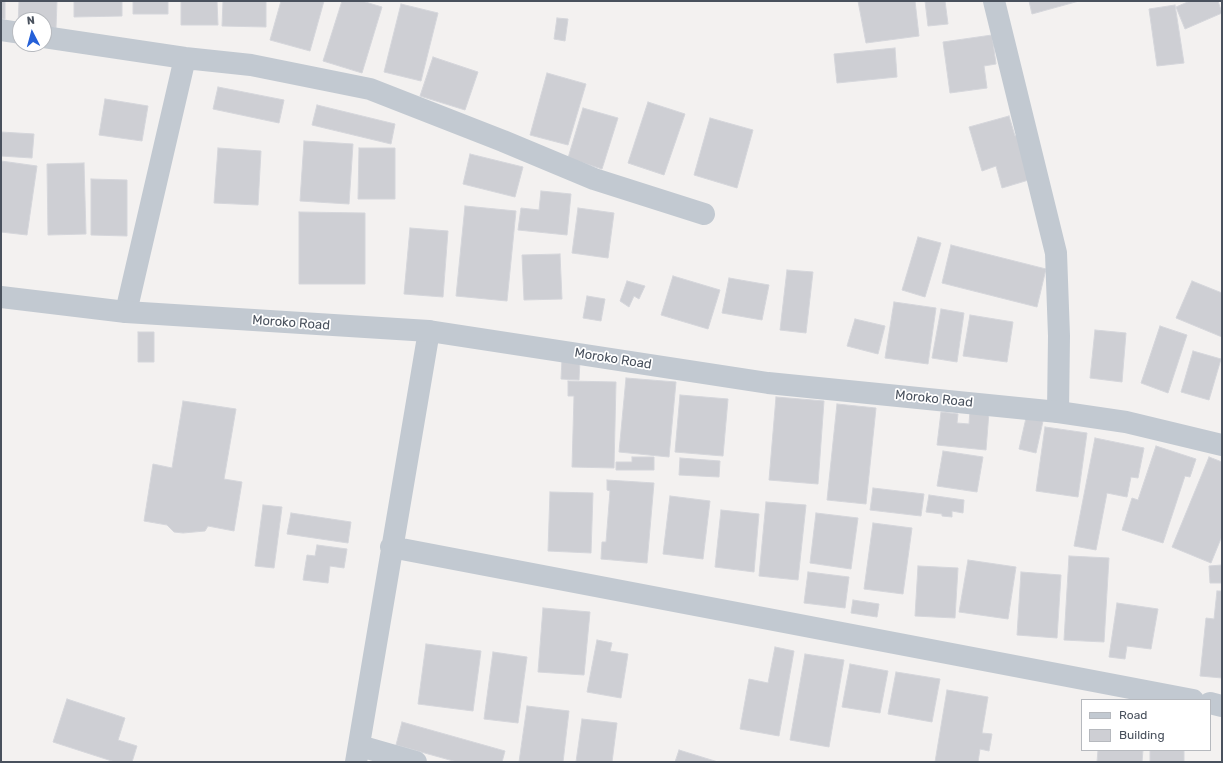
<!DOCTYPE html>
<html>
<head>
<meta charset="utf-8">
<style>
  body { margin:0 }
  #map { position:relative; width:1223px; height:763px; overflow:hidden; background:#f3f1f0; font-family:Rubik,sans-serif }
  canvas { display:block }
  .frame { position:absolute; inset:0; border:2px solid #49515d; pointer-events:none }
  .legend { position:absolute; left:1081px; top:699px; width:130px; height:52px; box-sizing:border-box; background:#fff; border:1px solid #b6b9be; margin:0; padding:5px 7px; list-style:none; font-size:12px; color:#49515d }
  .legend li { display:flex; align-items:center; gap:8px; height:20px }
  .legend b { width:20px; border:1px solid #b6b9be }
  .north { position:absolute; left:12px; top:12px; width:40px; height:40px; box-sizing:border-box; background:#fff; border:1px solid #b6b9be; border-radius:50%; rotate:354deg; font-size:11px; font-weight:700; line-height:16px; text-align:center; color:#49515d }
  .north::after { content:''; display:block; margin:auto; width:14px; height:18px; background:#2560d8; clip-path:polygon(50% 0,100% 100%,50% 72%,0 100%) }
</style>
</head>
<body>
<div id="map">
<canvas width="1223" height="763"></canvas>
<div class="frame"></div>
<ul class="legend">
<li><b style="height:5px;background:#c2c9d1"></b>Road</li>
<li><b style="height:11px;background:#cecfd4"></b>Building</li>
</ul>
<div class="north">N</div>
</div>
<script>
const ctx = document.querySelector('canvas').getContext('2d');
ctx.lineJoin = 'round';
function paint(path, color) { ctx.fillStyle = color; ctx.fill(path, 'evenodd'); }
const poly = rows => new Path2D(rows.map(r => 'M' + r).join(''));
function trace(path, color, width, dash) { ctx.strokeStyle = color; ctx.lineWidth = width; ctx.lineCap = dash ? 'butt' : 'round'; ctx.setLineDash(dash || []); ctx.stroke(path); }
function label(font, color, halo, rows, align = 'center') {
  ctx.font = font + ' Rubik,sans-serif'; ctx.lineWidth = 3.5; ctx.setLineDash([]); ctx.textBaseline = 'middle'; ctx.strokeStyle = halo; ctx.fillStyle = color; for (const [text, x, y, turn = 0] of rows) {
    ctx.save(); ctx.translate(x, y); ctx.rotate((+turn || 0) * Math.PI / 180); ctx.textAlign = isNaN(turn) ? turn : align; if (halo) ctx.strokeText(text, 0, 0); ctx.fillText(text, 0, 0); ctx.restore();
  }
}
const building = poly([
  [1,1,5,1,5,19,1,19,1,1],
  [19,1,57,1,56,28,44,27,44,20,20,20,20,26,18,26,19,1],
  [74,1,122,1,122,16,74,17,74,1],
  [133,1,168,1,168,14,133,14,133,1],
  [181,1,217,1,218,25,181,25,181,1],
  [223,1,266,1,266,27,222,26,223,1],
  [281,1,324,1,310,51,270,40,281,1],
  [342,1,362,1,382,7,362,73,323,61,342,1],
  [858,1,915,1,919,36,866,43,858,1],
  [925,1,945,1,948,24,928,26,925,1],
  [1029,1,1079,1,1032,14,1029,1],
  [1190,1,1218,1,1222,13,1185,29,1176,7,1190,1],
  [401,4,438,13,421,81,384,72,401,4],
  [1175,5,1184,63,1157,66,1149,9,1175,5],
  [557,18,568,19,565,41,554,39,557,18],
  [992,35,996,64,984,66,987,88,950,93,943,42,992,35],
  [895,48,897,77,837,83,834,54,895,48],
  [433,57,478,72,465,110,420,96,433,57],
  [547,73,586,84,568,145,530,135,547,73],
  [218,87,284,100,279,123,213,109,218,87],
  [105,99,148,106,142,141,99,135,105,99],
  [648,102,685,114,664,175,628,163,648,102],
  [317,105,395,124,391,144,312,125,317,105],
  [583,108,618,118,602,169,568,158,583,108],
  [1009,116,1015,136,1019,135,1032,179,1002,188,996,166,982,171,969,127,1009,116],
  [710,118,753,130,737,188,694,175,710,118],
  [1,132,34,134,32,158,1,156,1,132],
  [304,141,353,144,349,204,300,201,304,141],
  [218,148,261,151,258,205,214,203,218,148],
  [359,148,395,148,395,199,358,199,359,148],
  [470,154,523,167,515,197,463,184,470,154],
  [1,161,37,166,27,235,1,232,1,161],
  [84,163,86,234,48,235,47,164,84,163],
  [91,179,127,180,127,236,91,235,91,179],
  [541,191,571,194,567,235,518,230,521,208,539,210,541,191],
  [465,206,516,211,507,301,456,296,465,206],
  [578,208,614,213,608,258,572,253,578,208],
  [299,212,365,213,365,284,299,284,299,212],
  [410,228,448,231,443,297,404,294,410,228],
  [918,237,941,243,925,297,902,290,918,237],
  [951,245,1046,269,1037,307,942,283,951,245],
  [560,254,562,299,524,300,522,255,560,254],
  [787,270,813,272,806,333,780,330,787,270],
  [673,276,720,290,708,329,661,315,673,276],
  [729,278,769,285,762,320,722,313,729,278],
  [627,281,645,286,639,299,634,296,629,307,620,301,627,281],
  [1192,281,1222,293,1222,337,1176,318,1192,281],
  [587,296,605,299,601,321,583,318,587,296],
  [894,302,936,308,928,364,885,358,894,302],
  [941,309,964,313,957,362,932,358,941,309],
  [970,315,1013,322,1007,362,963,356,970,315],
  [855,319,885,326,878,354,847,346,855,319],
  [1160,326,1187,335,1168,393,1141,383,1160,326],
  [1095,330,1126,333,1122,382,1090,378,1095,330],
  [138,332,154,332,154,362,138,362,138,332],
  [1193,351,1221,359,1209,400,1181,392,1193,351],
  [562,359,580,360,579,380,561,379,562,359],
  [626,378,676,382,669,457,619,452,626,378],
  [568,381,616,382,614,468,572,467,574,396,568,396,568,381],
  [680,395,728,399,723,456,675,452,680,395],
  [776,397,824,401,818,484,769,480,776,397],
  [183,401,236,409,224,479,242,482,234,531,208,526,205,531,183,533,174,532,167,525,144,521,153,464,172,468,183,401],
  [837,404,876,408,866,504,827,500,837,404],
  [970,410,989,412,986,450,937,445,941,412,958,414,957,423,969,424,970,410],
  [1026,418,1043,421,1036,453,1019,449,1026,418],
  [1045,427,1087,433,1078,497,1036,491,1045,427],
  [1095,438,1144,448,1138,478,1131,477,1127,497,1107,493,1096,550,1074,546,1095,438],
  [1156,446,1196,459,1190,477,1185,476,1163,543,1122,530,1132,498,1138,500,1156,446],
  [943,451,983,457,977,492,937,486,943,451],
  [632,457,654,457,654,470,616,470,616,462,632,462,632,457],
  [1209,457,1222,462,1222,536,1211,563,1172,547,1209,457],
  [680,458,720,461,719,477,679,475,680,458],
  [607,480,654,483,647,563,601,559,602,542,606,542,610,491,607,490,607,480],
  [873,488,924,494,921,516,870,510,873,488],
  [550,492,593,493,591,553,548,551,550,492],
  [929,495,964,500,963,513,952,511,952,517,942,516,942,514,926,512,929,495],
  [670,496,710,501,703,559,663,554,670,496],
  [766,502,806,505,798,580,759,576,766,502],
  [263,505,282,507,274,568,255,566,263,505],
  [721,510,759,514,754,572,715,567,721,510],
  [291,513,351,522,348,543,287,534,291,513],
  [816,513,858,518,851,569,810,563,816,513],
  [873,523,912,528,903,594,864,589,873,523],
  [317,545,347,549,344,568,330,566,328,583,303,580,307,555,315,556,317,545],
  [1069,556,1109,558,1104,642,1064,640,1069,556],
  [968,560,1016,567,1008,619,959,612,968,560],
  [1222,565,1222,583,1210,583,1209,566,1222,565],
  [918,566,958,568,955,618,915,616,918,566],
  [808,572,849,577,845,608,804,603,808,572],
  [1021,572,1061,575,1057,638,1017,635,1021,572],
  [1217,591,1222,591,1222,678,1200,676,1206,618,1214,619,1217,591],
  [853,600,879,604,877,617,851,613,853,600],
  [1117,603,1158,609,1151,649,1127,646,1125,659,1109,657,1117,603],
  [543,608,590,612,584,675,538,672,543,608],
  [597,640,612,643,610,651,628,654,621,698,587,692,597,640],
  [426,644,481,651,473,711,418,704,426,644],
  [775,647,794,651,779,736,740,729,749,679,768,683,775,647],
  [493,652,527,657,518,723,484,719,493,652],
  [805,654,844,660,829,747,790,740,805,654],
  [850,664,888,671,880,713,842,707,850,664],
  [896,672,940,679,932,722,888,714,896,672],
  [947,690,988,697,982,733,992,734,989,751,980,749,978,762,935,762,947,690],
  [67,699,125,718,118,740,137,746,132,762,115,762,53,742,67,699],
  [527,706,569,711,563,762,519,762,527,706],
  [582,719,617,723,612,762,576,762,582,719],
  [402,722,505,751,502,762,457,762,396,745,402,722],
  [679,750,718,762,675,762,679,750],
  [1098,750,1143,750,1142,762,1097,762,1098,750],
  [1150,750,1184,750,1184,762,1150,762,1150,750]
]);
const minor = poly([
  [994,1,1056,253,1059,336,1058,412],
  [1,30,20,33],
  [44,37,185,58,251,65,370,89,503,141,594,179,704,214],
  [126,312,185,58],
  [391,547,1193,700],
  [1210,703,1222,706],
  [360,746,416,762],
  [356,762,429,331]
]);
const tertiary = poly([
  [1,297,126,312,429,331,768,383,1058,412,1126,422,1222,445]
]);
const streetNames = [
  ["Moroko Road",291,323,4],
  ["Moroko Road",613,359,9],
  ["Moroko Road",934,399,6]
];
paint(building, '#cecfd4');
trace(building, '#d5d6db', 1);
trace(minor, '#c2c9d1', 22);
trace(tertiary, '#c2c9d1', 22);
label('13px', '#49515d', '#fff', streetNames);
</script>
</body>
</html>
